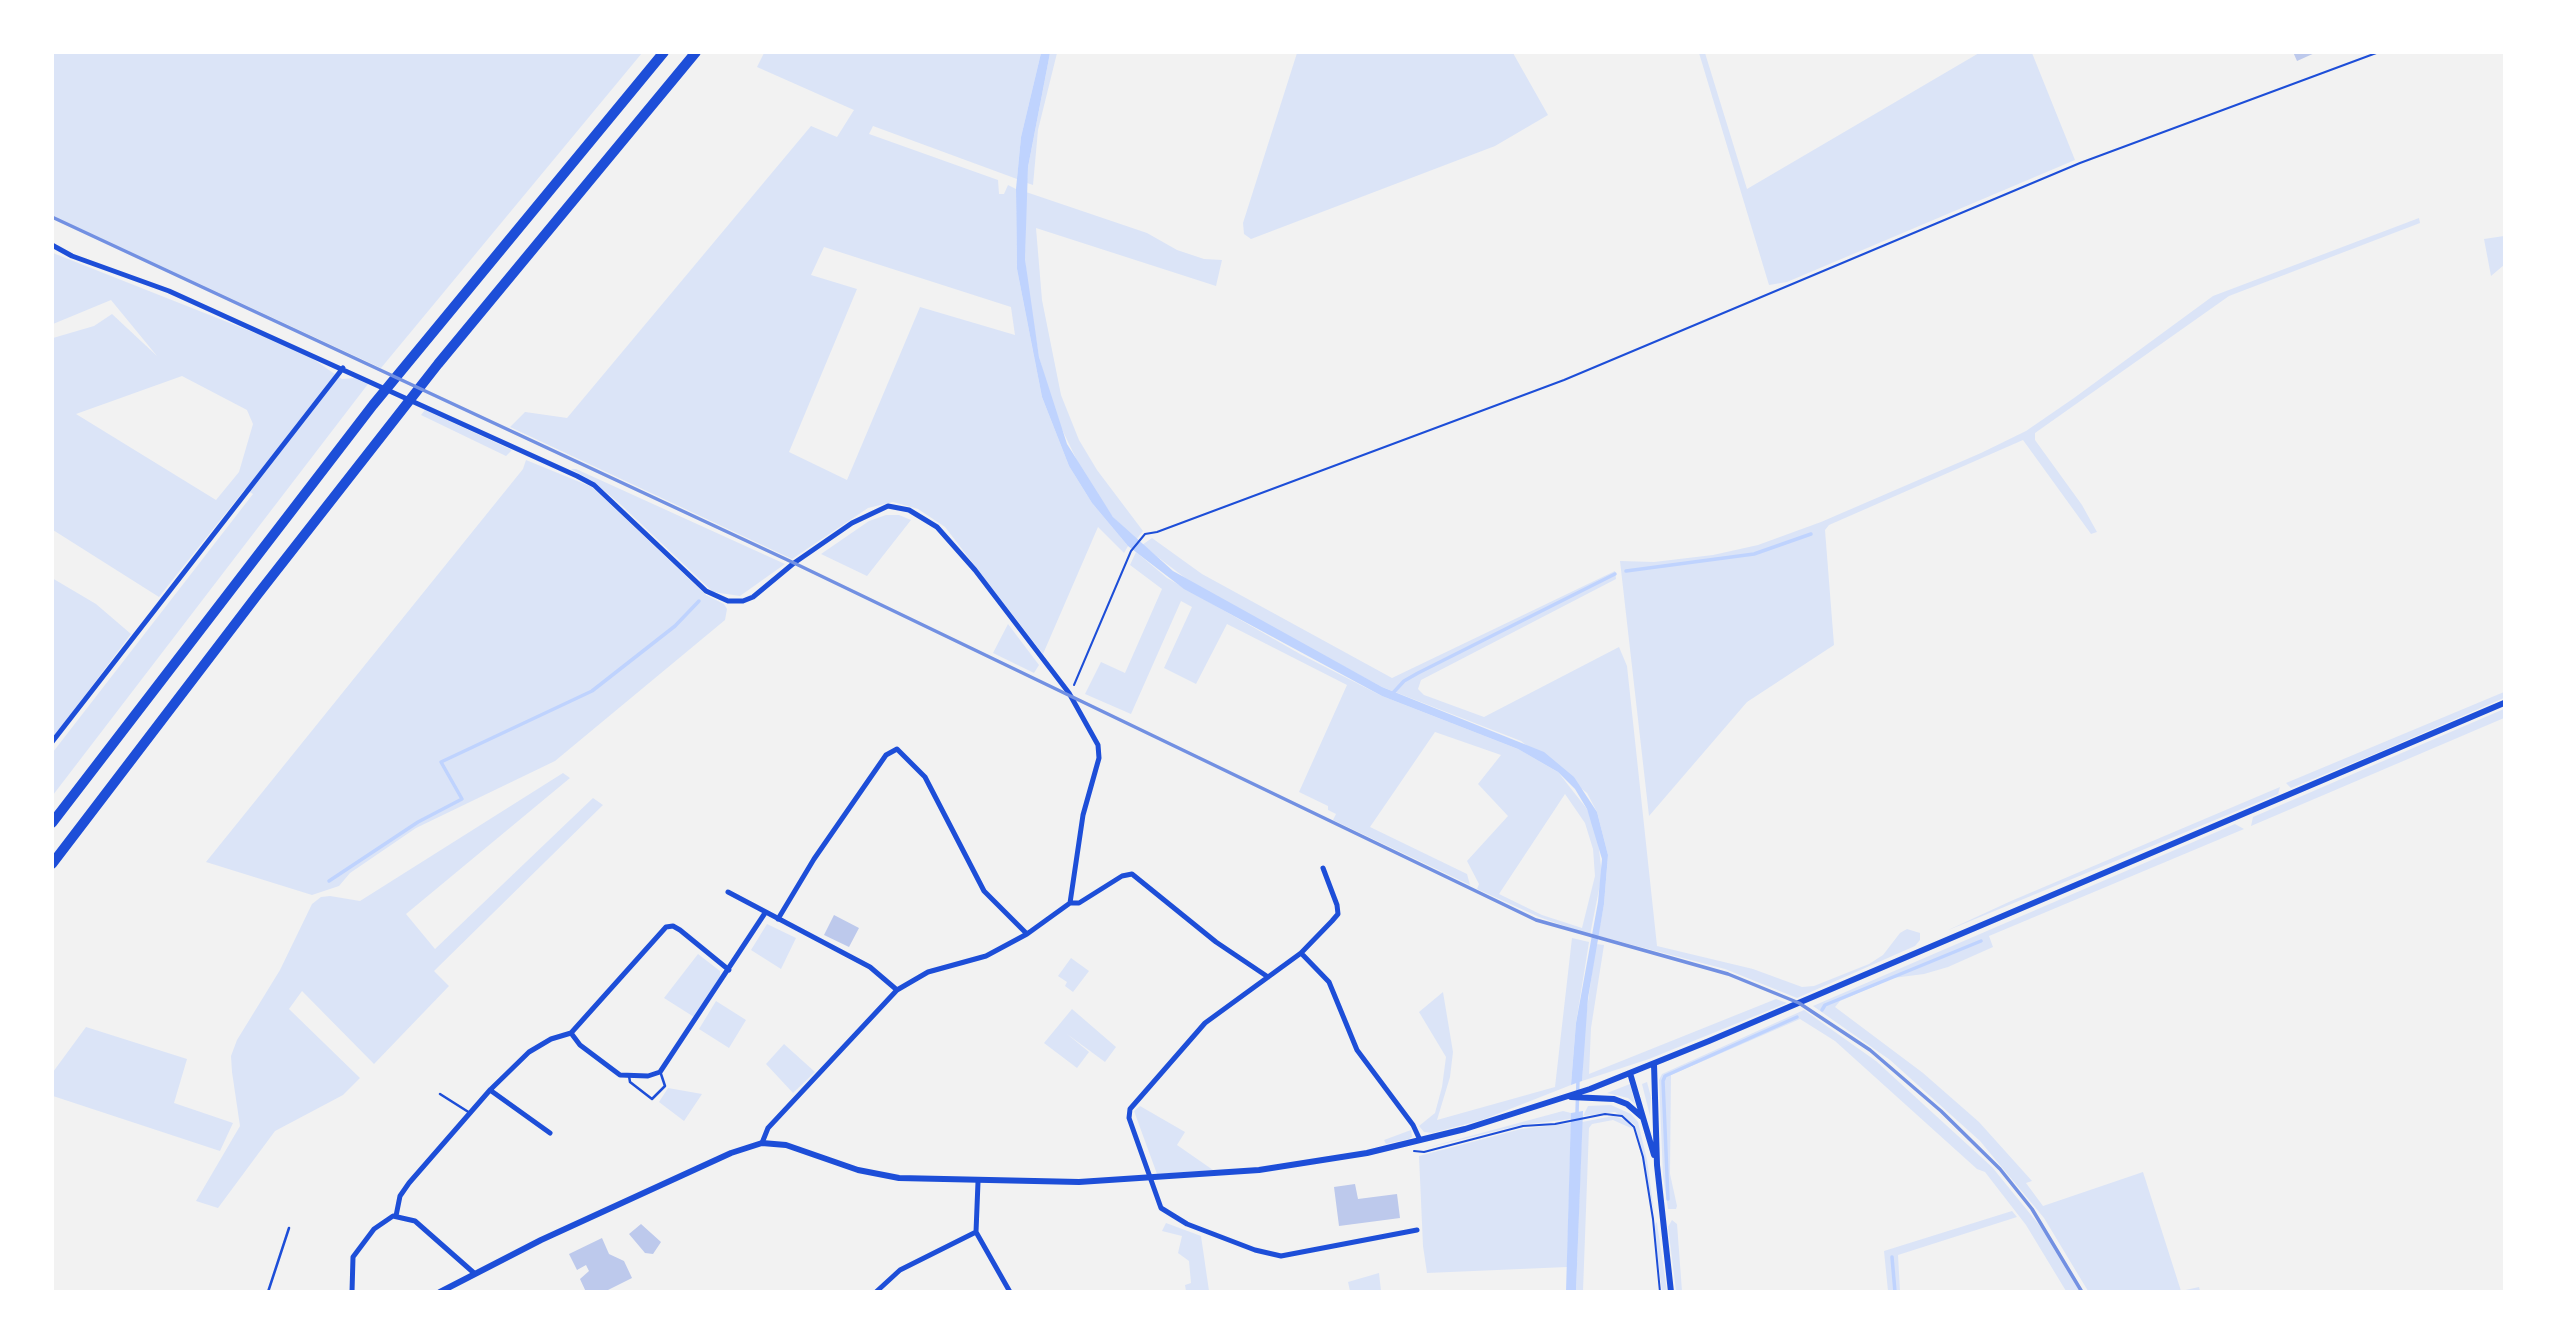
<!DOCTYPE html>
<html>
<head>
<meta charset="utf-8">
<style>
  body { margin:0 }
  #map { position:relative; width:2557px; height:1344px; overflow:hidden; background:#f2f2f2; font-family:Barlow,sans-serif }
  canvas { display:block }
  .frame { position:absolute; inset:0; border:54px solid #fff; pointer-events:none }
</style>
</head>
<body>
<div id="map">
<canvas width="2557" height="1344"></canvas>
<div class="frame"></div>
</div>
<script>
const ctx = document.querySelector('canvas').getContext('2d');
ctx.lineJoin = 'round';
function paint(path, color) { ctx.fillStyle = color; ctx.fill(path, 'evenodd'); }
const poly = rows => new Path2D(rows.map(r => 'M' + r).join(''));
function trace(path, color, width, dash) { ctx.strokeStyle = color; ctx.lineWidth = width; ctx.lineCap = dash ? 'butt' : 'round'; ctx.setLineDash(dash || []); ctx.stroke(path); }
const green = poly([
  [52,53,53,52,642,53,381,368,53,216],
  [764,53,1041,53,1021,137,1017,179,873,126,869,134,998,180,999,194,1004,194,1008,185,1016,189,1017,269,1042,397,1069,466,1092,503,1128,546,1124,553,1098,527,1043,654,945,527,918,509,893,502,868,508,792,559,510,427,525,412,567,418,811,126,837,137,854,110,757,67],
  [824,247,1011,307,1015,335,920,307,847,480,789,452,857,289,811,275],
  [1050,53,1057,53,1038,130,1033,185,1027,183,1028,167],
  [1297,53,1513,53,1548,115,1495,146,1251,239,1244,234,1243,223],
  [1699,53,1705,53,1747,189,1979,53,2032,53,2075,160,1787,282,1769,285],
  [1026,192,1147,233,1177,250,1204,259,1222,260,1216,286,1036,228,1042,300,1061,395,1079,440,1097,470,1143,531,1136,540,1113,517,1084,475,1056,417,1039,357,1028,289,1025,259],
  [2419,218,2420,223,2229,296,2035,433,2035,440,2082,505,2097,532,2091,534,2023,440,1829,525,1825,530,1834,645,1747,702,1649,816,1620,561,1654,562,1713,555,1758,545,1821,522,1981,453,2026,431,2074,398,2213,296],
  [2504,236,2504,265,2491,276,2484,239],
  [53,253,303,352,342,379,355,378,368,384,53,795,53,752,253,494,245,489,159,597,53,530,53,338,94,326,112,314,157,356,111,300,53,324],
  [182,376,247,410,253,424,239,472,216,500,76,414],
  [425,410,512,450,506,456,421,415],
  [526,460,592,487,706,595,724,604,727,609,725,620,555,761,416,828,350,873,339,886,312,895,206,862,523,469],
  [571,469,576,469,785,564,740,596,713,592,619,503,594,482],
  [899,515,911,520,867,576,821,554,869,521,886,515],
  [1152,538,1202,574,1392,678,1615,571,1616,579,1421,680,1418,689,1424,695,1484,717,1619,647,1627,666,1657,946,1753,969,1802,987,1814,986,1869,964,1883,955,1900,933,1907,929,1920,933,1920,940,1915,946,1797,998,1725,969,1598,936,1604,904,1608,855,1597,812,1587,793,1521,741,1382,687,1197,587,1142,545],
  [1136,552,1167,578,1300,654,1382,696,1518,749,1558,772,1587,809,1598,841,1602,874,1590,935,1539,917,1477,889,1479,884,1467,861,1508,816,1478,784,1501,755,1435,732,1370,827,1467,874,1470,885,1333,820,1336,814,1328,810,1328,806,1299,792,1347,685,1227,624,1196,684,1164,668,1192,607,1181,601,1131,714,1085,694,1101,662,1125,673,1162,589,1130,565],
  [1565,794,1585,823,1593,849,1595,876,1582,928,1542,915,1499,894],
  [52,578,96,604,131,634,53,738],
  [1008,624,1039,665,1034,673,993,653],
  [2504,692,2504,698,2372,755,2291,788,2286,783],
  [2504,709,2504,718,2251,826,2253,817],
  [563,773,570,778,406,914,435,949,593,798,603,805,434,971,449,986,374,1064,302,991,289,1009,360,1078,343,1095,275,1131,218,1208,196,1201,240,1126,232,1072,231,1056,237,1040,280,970,312,904,321,897,330,896,360,901],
  [2280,787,2278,794,1946,931,2011,901],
  [2235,824,2244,829,1989,936,1993,947,1948,967,1924,974,1893,978,1840,1001,1835,1007,1923,1073,1979,1122,2032,1181,2026,1183,2043,1206,2143,1172,2181,1291,2199,1287,2200,1291,2088,1291,2044,1218,1980,1141,1890,1060,1813,1006],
  [767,924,796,938,781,969,751,950],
  [1572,938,1589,942,1576,1023,1571,1085,1482,1120,1432,1133,1424,1132,1419,1126,1435,1113,1442,1087,1446,1057,1419,1012,1443,992,1453,1052,1450,1077,1437,1120,1555,1087],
  [1596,944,1604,945,1591,1028,1589,1074,1776,999,1787,1003,1649,1059,1582,1081,1584,1030],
  [698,954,720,971,720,978,694,1017,664,998],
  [1071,958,1089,971,1073,992,1065,986,1067,982,1058,976],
  [716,1001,746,1020,729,1048,699,1029],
  [1072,1009,1116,1047,1105,1062,1067,1034,1089,1052,1077,1068,1044,1043],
  [1804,1010,1876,1061,1992,1167,2049,1237,2080,1291,2066,1291,2026,1225,1985,1172,1977,1169,1835,1041,1800,1019,1671,1075,1670,1174,1677,1206,1676,1209,1668,1209,1663,1176,1659,1080,1662,1074],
  [86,1027,187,1059,174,1103,233,1123,220,1151,53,1096,53,1072],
  [784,1044,815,1072,793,1093,766,1064],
  [1647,1082,1651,1097,1650,1116,1642,1084],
  [1630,1084,1635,1104,1628,1098,1607,1093],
  [668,1088,702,1094,684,1121,659,1102],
  [1611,1105,1631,1114,1638,1122,1647,1160,1654,1212,1635,1125,1615,1112,1583,1116,1588,1106],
  [1140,1106,1185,1132,1177,1145,1213,1170,1157,1174,1134,1111],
  [1563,1111,1571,1113,1571,1119,1521,1125,1422,1149],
  [1613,1116,1626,1120,1633,1129,1613,1120,1592,1124,1589,1128,1583,1291,1576,1292,1582,1122],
  [1571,1123,1567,1267,1427,1273,1423,1246,1419,1156,1521,1129],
  [1411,1130,1412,1137,1409,1139,1386,1144,1384,1140],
  [2012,1211,2017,1217,1898,1255,1900,1291,1888,1291,1884,1251],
  [1672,1220,1677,1224,1682,1291,1676,1291,1668,1227],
  [1656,1222,1657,1223,1667,1291,1662,1291,1654,1232],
  [1166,1223,1201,1236,1209,1291,1186,1291,1185,1285,1191,1283,1189,1261,1178,1253,1182,1236,1162,1231],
  [1379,1273,1381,1291,1350,1291,1348,1282]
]);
const water = poly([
  [1041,53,1050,53,1028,167,1025,259,1039,357,1067,444,1113,517,1173,571,1382,687,1544,752,1574,777,1597,812,1608,855,1604,904,1588,998,1582,1081,1571,1085,1576,1023,1598,902,1602,859,1587,809,1575,789,1558,772,1518,749,1382,696,1184,589,1128,546,1092,503,1069,466,1042,397,1017,269,1016,189,1021,137],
  [1583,1111,1576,1291,1566,1292,1571,1113]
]);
const stream = poly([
  [1626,571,1754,554,1811,534],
  [1392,694,1404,681,1418,673,1615,574],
  [329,881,418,822,462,799,441,762,592,691,675,626,699,601],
  [1822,1010,1825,1005,1981,941],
  [1577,1114,1578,1080],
  [1668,1199,1663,1081,1665,1076,1797,1017],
  [1892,1257,1895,1292]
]);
const building = poly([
  [2293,52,2317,52,2297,61],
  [834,915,859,928,849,947,824,935],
  [1355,1184,1358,1199,1397,1194,1400,1218,1339,1226,1334,1187],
  [641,1224,661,1242,653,1254,645,1253,629,1234],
  [602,1238,609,1254,624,1261,632,1278,604,1292,586,1292,580,1279,589,1271,586,1265,577,1270,569,1254]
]);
const path = poly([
  [1074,685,1131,551,1145,534,1157,532,1564,380,2080,163,2379,52],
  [1414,1151,1424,1152,1523,1126,1555,1124,1605,1114,1622,1116,1634,1127,1643,1157,1653,1219,1660,1292],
  [52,1291,53,1292]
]);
const service = poly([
  [629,1076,630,1082,652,1099,665,1086,661,1074],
  [440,1094,470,1113],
  [268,1292,289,1228]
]);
const minor = poly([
  [52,245,72,256,169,291,577,476,594,485,706,591,728,601,743,601,753,597,794,563,852,523,888,506,909,510,937,527,975,570,1069,693,1098,745,1099,758,1083,815,1070,903,1027,934,986,956,928,972,897,990,768,1128,762,1143],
  [52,742,343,368],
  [1323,868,1337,905,1338,914,1332,921,1301,953,1205,1023,1130,1109,1129,1118,1161,1208,1187,1224,1255,1250,1281,1256,1417,1230],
  [728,892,870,967,897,990],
  [1070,903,1079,903,1122,876,1132,874,1216,942,1268,977],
  [778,919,814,859,886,755,897,749,925,777,984,891,1027,934],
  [1301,953,1329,982,1357,1050,1413,1125,1420,1140],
  [571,1033,580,1045,620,1075,648,1076,660,1072,765,913],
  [490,1090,550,1133],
  [396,1216,400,1196,409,1183,490,1090,529,1052,551,1039,571,1033,666,927,673,926,680,930,729,970],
  [976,1232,1010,1292],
  [352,1292,353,1257,374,1229,393,1216,415,1221,474,1273],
  [876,1292,900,1270,976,1232,978,1182]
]);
const tertiary = poly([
  [1654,1064,1657,1165,1671,1292],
  [1630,1073,1654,1155],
  [1571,1097,1614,1099,1627,1104,1642,1117],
  [440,1292,541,1240,731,1153,762,1143,786,1145,858,1170,899,1178,1079,1182,1259,1170,1367,1153,1465,1129,1590,1089,1709,1041,2504,703]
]);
const motorway = poly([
  [52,823,373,405,664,52],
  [52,864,258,594,438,364,696,52]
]);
const rail = poly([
  [52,217,794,563,1536,920,1728,974,1799,1003,1870,1050,1941,1111,2000,1169,2032,1209,2082,1292]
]);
paint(green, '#dbe4f7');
paint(water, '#bfd3fe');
trace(stream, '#bfd3fe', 3.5);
paint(building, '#bdc9ec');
trace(path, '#1d4ed8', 2);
trace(service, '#1d4ed8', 2.5);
trace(minor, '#1d4ed8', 5);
trace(tertiary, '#1d4ed8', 6);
trace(motorway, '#1d4ed8', 10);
trace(rail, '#7290e2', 3.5);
</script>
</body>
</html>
